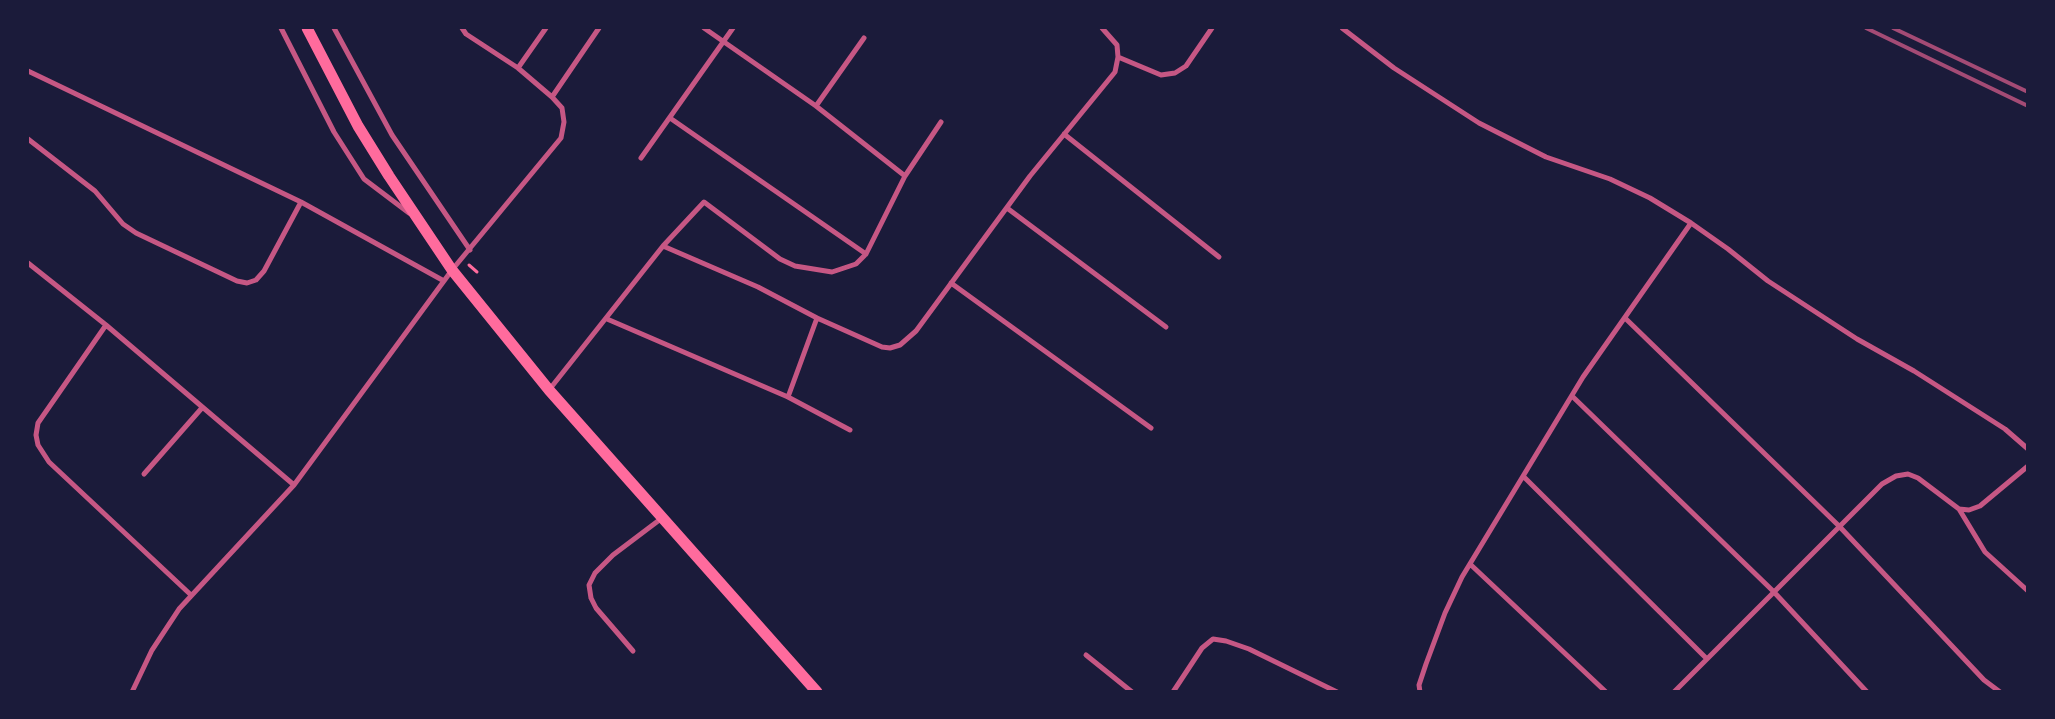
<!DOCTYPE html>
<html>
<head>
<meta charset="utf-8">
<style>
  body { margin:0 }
  #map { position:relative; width:2055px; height:719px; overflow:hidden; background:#1b1b3a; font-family:Ubuntu,sans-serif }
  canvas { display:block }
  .frame { position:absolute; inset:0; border:29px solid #1b1b3a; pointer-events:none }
</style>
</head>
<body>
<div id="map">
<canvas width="2055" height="719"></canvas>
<div class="frame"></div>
</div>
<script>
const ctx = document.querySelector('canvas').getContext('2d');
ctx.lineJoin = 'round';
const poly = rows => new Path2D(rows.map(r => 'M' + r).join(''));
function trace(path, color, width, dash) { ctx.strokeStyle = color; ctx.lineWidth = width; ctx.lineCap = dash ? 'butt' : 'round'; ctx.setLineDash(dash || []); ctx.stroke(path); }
const path = poly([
  [469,265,477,272]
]);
const minor = poly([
  [281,28,334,132,364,179,409,213],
  [334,28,392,135,470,250],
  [704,28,816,106,905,176],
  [1342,28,1394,68,1479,123,1546,157,1610,179,1650,198,1691,223,1728,249,1768,281,1857,339,1914,371,2005,429,2028,449],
  [1118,57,1161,75,1175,73,1186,66,1212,28],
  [518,68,546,28],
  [28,71,301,202,444,281],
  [552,97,599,28],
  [816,106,864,38],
  [670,118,866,254],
  [1064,134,1219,257],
  [28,139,95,191,123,224,136,233,237,281,247,283,256,280,264,271,301,202],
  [641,158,733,28],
  [1007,208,1166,327],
  [663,246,758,287,817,318],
  [28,263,106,325,294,485],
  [951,283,1151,428],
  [1625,318,1839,526,1984,680,2000,692],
  [607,319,788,397,850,430],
  [106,325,38,423,36,435,38,445,49,462,191,595],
  [549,390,663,246,704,202,780,259,795,266,832,272,856,264,866,254,905,176,941,122],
  [1572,396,1773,591,1867,692],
  [788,397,817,318,882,347,890,348,900,345,916,331,1030,176,1115,72,1118,57,1117,45,1102,28],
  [144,474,201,409],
  [1523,476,1706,658],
  [1959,509,1985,552,2028,591],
  [1470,564,1606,692],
  [633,651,596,608,591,598,589,585,595,573,613,555,662,518],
  [1086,655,1132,692],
  [132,692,152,650,179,609,294,485,452,270,561,138,564,122,562,108,552,97,518,68,466,34,462,28],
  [1173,692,1202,648,1213,639,1226,641,1249,649,1337,692],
  [1420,692,1419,685,1426,664,1445,613,1462,577,1583,377,1691,223],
  [1674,692,1882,484,1896,476,1908,474,1918,478,1959,509,1969,510,1980,506,2028,466]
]);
const trunk = poly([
  [307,28,358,126,389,176,452,270,549,390,817,692]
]);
const rail = poly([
  [1866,28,2028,106],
  [1893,28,2028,92]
]);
trace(path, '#ff6b9d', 3);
trace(minor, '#c65784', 5);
trace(trunk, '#ff6b9d', 11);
trace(rail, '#a44b75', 4);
</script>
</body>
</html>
